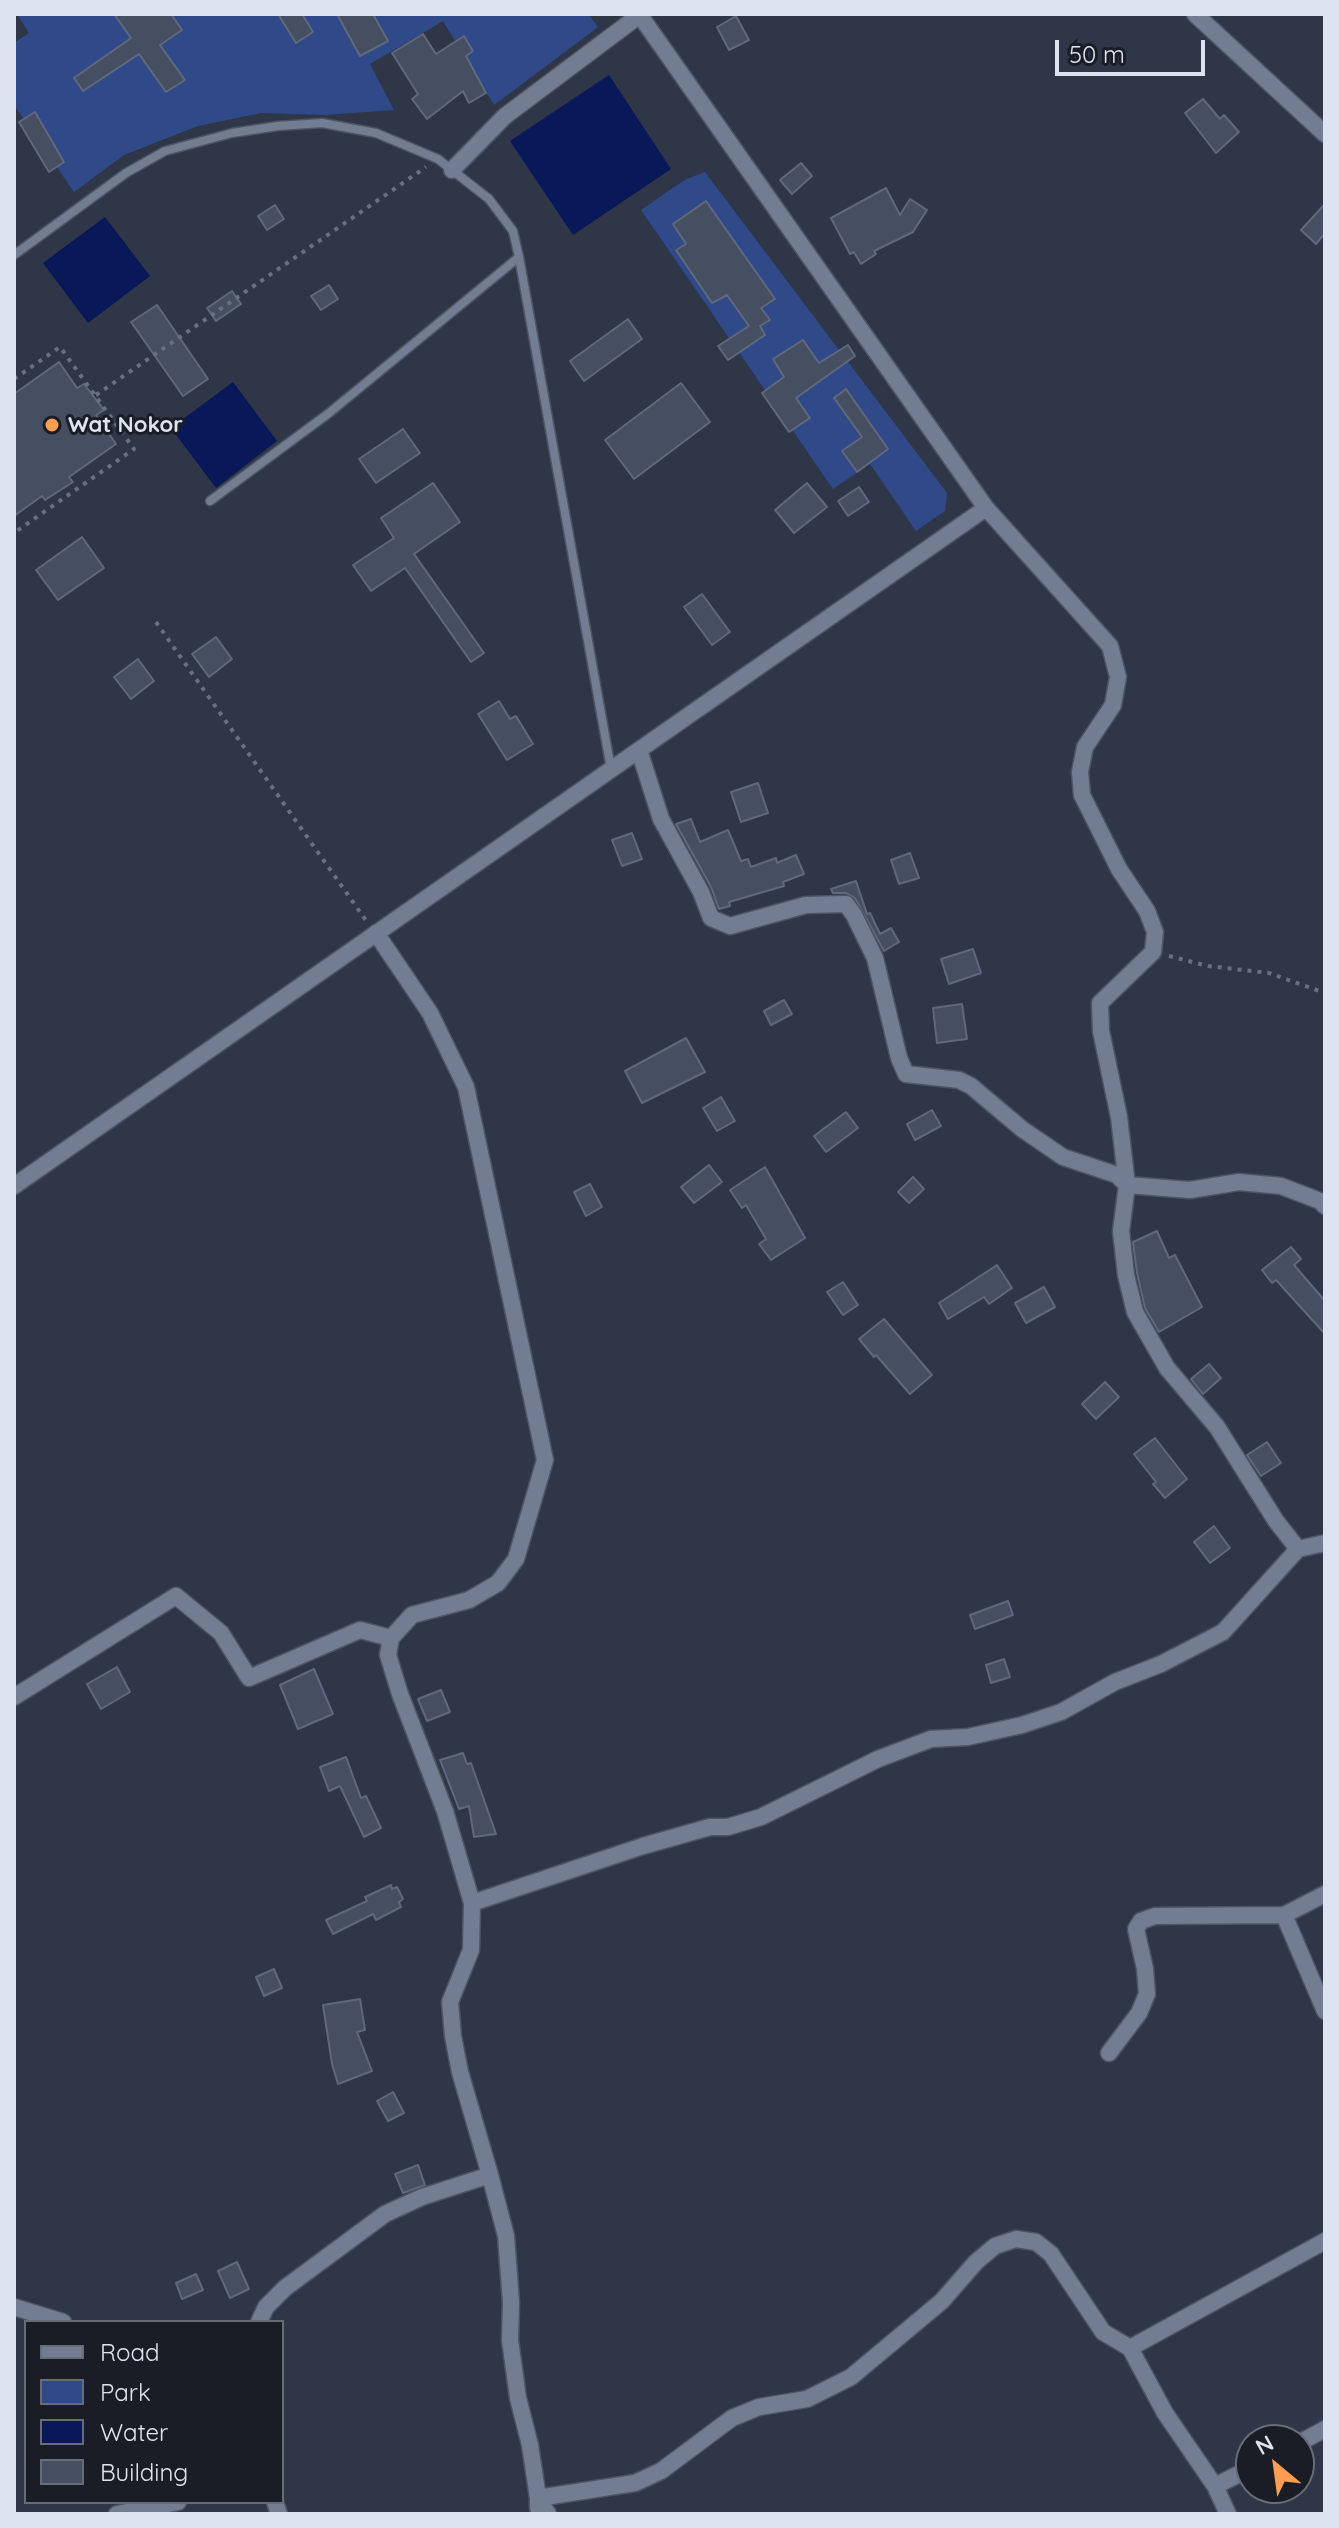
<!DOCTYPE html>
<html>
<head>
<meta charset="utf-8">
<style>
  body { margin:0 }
  #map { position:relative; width:1339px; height:2528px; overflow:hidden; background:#2e3648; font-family:Quicksand,sans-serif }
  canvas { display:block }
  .frame { position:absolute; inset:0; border:16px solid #dde3ef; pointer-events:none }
  .legend { position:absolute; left:24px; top:2320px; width:260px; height:184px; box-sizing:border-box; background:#1a1d26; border:2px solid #686c76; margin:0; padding:10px 14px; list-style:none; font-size:24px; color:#dde3ef }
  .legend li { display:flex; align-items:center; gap:16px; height:40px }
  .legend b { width:40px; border:2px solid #686c76 }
  .north { position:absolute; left:1235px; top:2424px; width:80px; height:80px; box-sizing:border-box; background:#1a1d26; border:2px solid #686c76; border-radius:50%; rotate:331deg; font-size:22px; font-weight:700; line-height:32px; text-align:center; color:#dde3ef }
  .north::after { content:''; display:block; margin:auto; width:28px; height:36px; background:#fc9d53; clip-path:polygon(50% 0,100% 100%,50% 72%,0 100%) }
  .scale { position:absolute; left:1055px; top:40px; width:150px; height:36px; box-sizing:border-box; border:4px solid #dde3ef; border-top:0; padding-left:10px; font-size:24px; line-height:28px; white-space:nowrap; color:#dde3ef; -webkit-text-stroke:6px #1a1d26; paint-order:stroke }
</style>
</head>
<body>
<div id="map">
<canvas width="1339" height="2528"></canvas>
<div class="frame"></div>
<ul class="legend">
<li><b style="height:10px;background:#737d92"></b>Road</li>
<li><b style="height:22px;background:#304989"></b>Park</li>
<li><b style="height:22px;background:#081858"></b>Water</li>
<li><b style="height:22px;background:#464e62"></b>Building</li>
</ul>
<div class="north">N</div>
<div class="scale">50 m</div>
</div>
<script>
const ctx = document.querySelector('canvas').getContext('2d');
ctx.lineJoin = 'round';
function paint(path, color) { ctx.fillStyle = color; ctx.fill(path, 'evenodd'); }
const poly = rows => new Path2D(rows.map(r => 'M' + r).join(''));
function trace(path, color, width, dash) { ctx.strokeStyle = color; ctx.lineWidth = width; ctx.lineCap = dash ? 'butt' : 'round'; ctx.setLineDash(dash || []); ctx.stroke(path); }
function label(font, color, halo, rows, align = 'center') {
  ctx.font = font + ' Quicksand,sans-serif'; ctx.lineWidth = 6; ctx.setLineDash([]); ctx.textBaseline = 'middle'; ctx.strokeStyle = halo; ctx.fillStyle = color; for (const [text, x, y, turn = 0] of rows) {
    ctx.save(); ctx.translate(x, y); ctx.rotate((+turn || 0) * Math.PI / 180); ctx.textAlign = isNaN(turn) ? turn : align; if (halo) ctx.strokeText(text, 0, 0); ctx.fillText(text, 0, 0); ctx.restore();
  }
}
const green = poly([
  [17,14,588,14,598,27,494,105,443,21,370,64,394,110,324,115,261,113,198,126,124,155,74,192,14,105,14,43,29,33],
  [705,172,947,493,945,511,916,531,870,464,833,489,641,210,686,179]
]);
const water = poly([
  [609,75,671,169,573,235,510,141],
  [105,217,150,276,88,323,43,263],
  [233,382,277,441,216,488,171,428]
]);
const building = poly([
  [114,14,171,14,182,30,160,45,185,80,166,92,139,54,83,91,74,78,131,38,114,14],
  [278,14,302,14,313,32,296,43,278,14],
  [337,14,373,14,388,41,360,56,337,14],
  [736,16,749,40,729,50,717,27,736,16],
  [423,34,436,54,464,36,473,51,466,56,486,93,469,103,463,91,427,119,412,99,418,94,392,53,423,34],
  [1203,99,1220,119,1224,115,1239,132,1216,153,1185,113,1203,99],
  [35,112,64,162,49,172,19,122,35,112],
  [801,163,812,176,792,194,780,180,801,163],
  [886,188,900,215,910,199,927,210,913,232,874,251,876,254,861,264,854,252,850,254,831,218,886,188],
  [706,201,775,299,761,308,770,320,760,326,765,335,728,360,718,346,749,326,727,295,712,303,676,250,686,244,673,224,706,201],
  [1325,204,1325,233,1316,244,1301,230,1325,204],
  [275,205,284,219,267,230,258,216,275,205],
  [329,285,338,299,321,310,311,296,329,285],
  [232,291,241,304,216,321,207,308,232,291],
  [157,305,208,379,183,396,131,322,157,305],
  [628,319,642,339,584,381,570,361,628,319],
  [803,340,819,363,848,345,855,356,796,398,810,418,789,432,762,393,784,377,773,359,803,340],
  [59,362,77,388,84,384,104,410,96,415,116,444,69,477,73,482,45,500,42,496,14,516,14,394,59,362],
  [681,383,710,422,634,479,605,440,681,383],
  [846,389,888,449,857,472,842,451,862,437,834,398,846,389],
  [403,429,420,453,376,483,359,459,403,429],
  [433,483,460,522,414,554,484,653,471,662,405,568,371,591,353,565,394,538,381,518,433,483],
  [807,483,827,507,794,533,775,510,807,483],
  [859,487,869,502,848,516,838,501,859,487],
  [82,537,104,568,58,600,36,570,82,537],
  [702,594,730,632,712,645,684,607,702,594],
  [216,637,232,659,209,677,192,654,216,637],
  [138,659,154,681,131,699,114,677,138,659],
  [499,701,510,719,516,716,533,744,507,760,478,714,499,701],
  [758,783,768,813,741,822,731,792,758,783],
  [691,819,700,842,728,830,741,861,748,859,751,867,776,858,777,863,796,855,804,874,783,882,784,886,729,902,730,906,719,909,711,887,676,824,691,819],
  [632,833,642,859,622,866,612,840,632,833],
  [910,853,919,878,899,884,891,860,910,853],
  [856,881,867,914,870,913,880,934,891,928,899,942,884,951,855,898,846,893,833,893,831,889,856,881],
  [973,949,981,973,949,984,941,959,973,949],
  [784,1000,792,1014,771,1025,764,1011,784,1000],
  [962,1004,967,1039,937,1043,933,1008,962,1004],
  [686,1038,705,1072,642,1103,625,1071,686,1038],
  [721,1097,735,1121,717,1131,703,1108,721,1097],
  [932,1110,941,1126,915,1140,907,1124,932,1110],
  [846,1112,858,1128,826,1152,814,1136,846,1112],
  [709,1165,722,1182,694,1203,681,1187,709,1165],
  [765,1167,805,1238,771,1260,759,1244,766,1239,746,1205,742,1208,730,1190,765,1167],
  [913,1177,924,1189,909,1203,898,1192,913,1177],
  [590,1184,602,1207,586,1216,574,1192,590,1184],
  [1157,1231,1169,1258,1175,1255,1202,1307,1159,1332,1145,1308,1137,1273,1133,1242,1157,1231],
  [1291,1247,1301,1259,1294,1265,1325,1301,1325,1334,1276,1280,1272,1283,1262,1270,1291,1247],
  [997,1265,1012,1288,989,1304,984,1297,948,1319,939,1303,997,1265],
  [843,1282,858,1305,843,1315,827,1292,843,1282],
  [1044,1287,1055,1307,1026,1323,1015,1303,1044,1287],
  [884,1319,932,1375,910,1394,876,1355,874,1357,859,1339,884,1319],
  [1209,1364,1221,1378,1203,1394,1191,1379,1209,1364],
  [1105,1382,1119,1397,1096,1419,1082,1404,1105,1382],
  [1155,1438,1187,1479,1165,1498,1153,1484,1156,1482,1134,1454,1155,1438],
  [1267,1442,1281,1463,1261,1476,1247,1455,1267,1442],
  [1214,1526,1230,1548,1210,1563,1194,1542,1214,1526],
  [1008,1601,1013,1615,975,1629,970,1615,1008,1601],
  [1004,1659,1010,1677,991,1683,986,1665,1004,1659],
  [117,1667,130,1692,101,1709,87,1684,117,1667],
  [314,1669,333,1714,298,1729,280,1685,314,1669],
  [441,1690,450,1712,427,1721,418,1699,441,1690],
  [463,1753,467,1764,471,1763,496,1834,474,1837,469,1806,459,1809,440,1760,463,1753],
  [346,1757,361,1798,366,1796,381,1828,364,1837,340,1786,329,1791,320,1767,346,1757],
  [391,1885,392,1889,397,1887,403,1899,399,1902,401,1907,376,1920,373,1914,333,1934,326,1920,367,1901,365,1897,391,1885],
  [274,1969,282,1988,264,1996,256,1977,274,1969],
  [360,1999,365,2030,357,2032,372,2071,338,2084,332,2064,323,2005,360,1999],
  [393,2092,404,2113,388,2121,377,2101,393,2092],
  [418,2165,425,2185,403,2193,395,2174,418,2165],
  [237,2262,249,2289,230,2298,218,2271,237,2262],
  [196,2274,203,2290,182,2299,176,2283,196,2274]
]);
const path = poly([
  [14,379,60,347,134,449,14,533],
  [96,395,426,167],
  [156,622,367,922],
  [1169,956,1208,966,1269,973,1325,993]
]);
const service = poly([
  [14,255,126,173,165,151,232,133,278,126,322,123,376,133,438,159,489,199,513,231,519,257,611,769],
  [210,501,329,413,519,257]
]);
const minor = poly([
  [1195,14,1325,134],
  [452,170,505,116,641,14],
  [986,508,1110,646,1118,677,1113,705,1085,747,1080,772,1082,795,1119,869,1147,911,1155,932,1153,952,1100,1003,1101,1031,1119,1117,1127,1185,1190,1190,1239,1182,1281,1186,1320,1201,1325,1206],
  [639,750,661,819,701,892,711,918,730,926,806,905,846,904,854,915,875,958,899,1058,906,1074,959,1080,971,1086,1022,1129,1063,1157,1117,1175,1127,1185,1121,1231,1126,1275,1135,1312,1167,1368,1217,1427,1276,1521,1298,1549],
  [376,933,430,1013,466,1087,545,1460,516,1559,498,1583,469,1600,412,1615,391,1638,388,1655,400,1694,445,1811,472,1903,471,1950,450,2002,453,2036,460,2072,490,2175,506,2236,511,2302,510,2340,518,2398,530,2445,538,2498,548,2514],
  [14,1186,986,508,639,14],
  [14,1697,176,1596,221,1633,249,1678,360,1630,391,1638],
  [1325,1894,1284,1915,1325,2011],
  [472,1903,643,1846,710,1827,728,1827,761,1817,878,1759,931,1739,968,1737,1022,1725,1061,1712,1115,1682,1161,1664,1223,1632,1298,1549,1325,1543],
  [1109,2053,1139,2013,1147,1994,1145,1969,1136,1929,1141,1921,1155,1916,1284,1915],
  [14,2307,63,2322],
  [259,2322,266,2307,285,2288,385,2214,422,2197,490,2175],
  [1299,2443,1325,2429],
  [1215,2486,1251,2468],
  [275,2502,279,2514],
  [538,2508,538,2498,635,2483,661,2471,732,2418,759,2407,807,2399,851,2377,942,2301,976,2262,995,2246,1016,2239,1036,2242,1051,2254,1103,2332,1130,2348],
  [117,2514,178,2502],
  [1228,2514,1215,2486,1165,2413,1130,2348,1325,2241]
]);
const markers = [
  [52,425,8,"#fc9d53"]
];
const poiNames = [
  ["Wat Nokor",68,425]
];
paint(green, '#304989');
paint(water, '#081858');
paint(building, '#464e62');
trace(building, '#5f687c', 2);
trace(service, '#4e5464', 11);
trace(minor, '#4e5464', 19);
trace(path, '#697080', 4, [4, 6]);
trace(service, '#737d92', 8);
trace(minor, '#737d92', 16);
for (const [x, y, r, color] of markers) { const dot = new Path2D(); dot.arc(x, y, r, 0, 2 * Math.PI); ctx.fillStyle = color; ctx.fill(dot); trace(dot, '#1a1d26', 3); }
label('bold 22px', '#dde3ef', '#1a1d26', poiNames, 'left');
</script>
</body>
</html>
